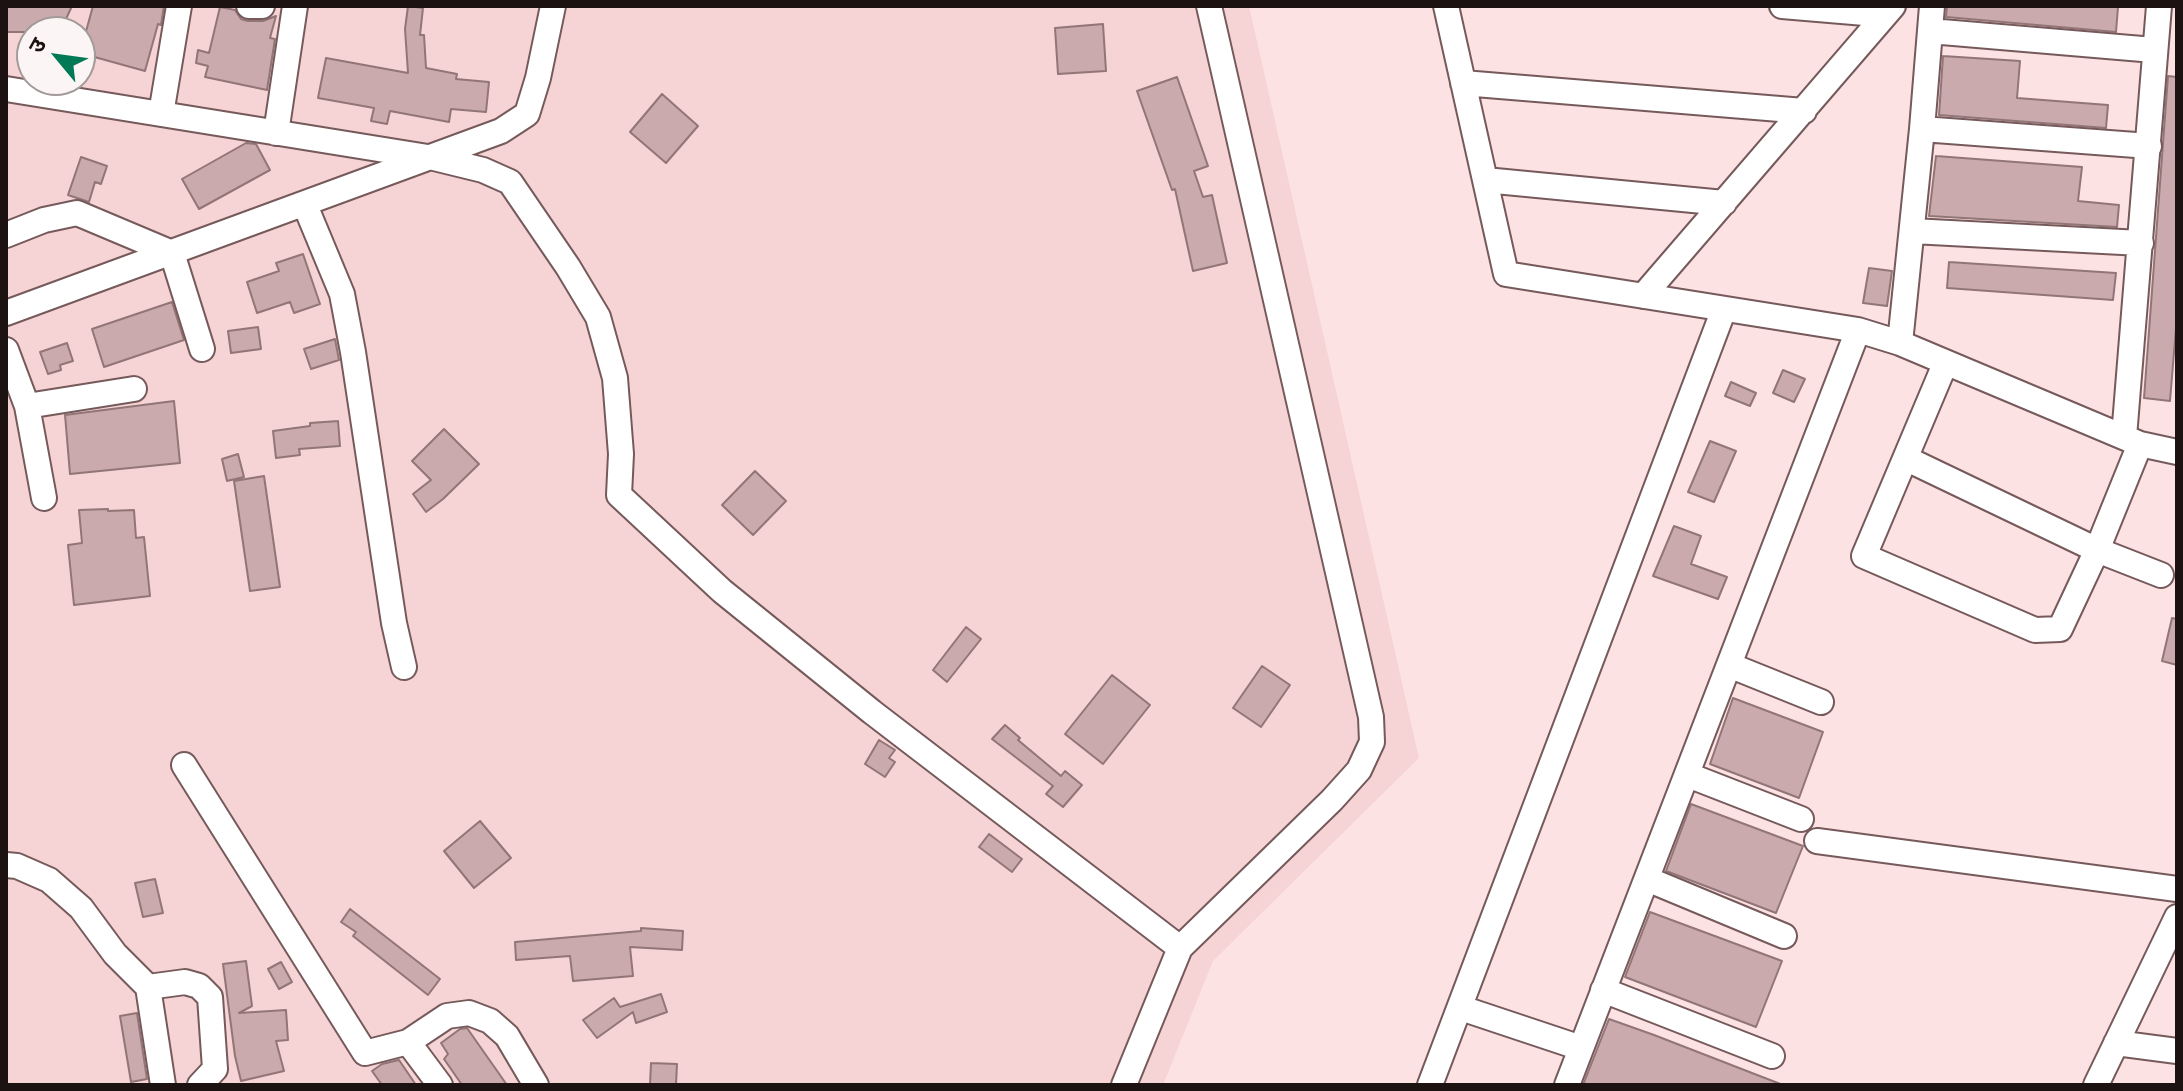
<!DOCTYPE html>
<html>
<head>
<meta charset="utf-8">
<style>
  body { margin:0 }
  #map { position:relative; width:2183px; height:1091px; overflow:hidden; background:#fde2e4; font-family:Manrope,"Noto Sans Devanagari",sans-serif }
  canvas { display:block }
  .frame { position:absolute; inset:0; border:8px solid #1d1212; pointer-events:none }
  .north { position:absolute; left:16px; top:16px; width:80px; height:80px; box-sizing:border-box; background:#fcf5f5; border:2px solid #a39a9a; border-radius:50%; rotate:299deg; font-size:22px; font-weight:700; line-height:32px; text-align:center; color:#1d1212 }
  .north::after { content:''; display:block; margin:auto; width:28px; height:36px; background:#007956; clip-path:polygon(50% 0,100% 100%,50% 72%,0 100%) }
</style>
</head>
<body>
<div id="map">
<canvas width="2183" height="1091"></canvas>
<div class="frame"></div>
<div class="north">उ</div>
</div>
<script>
const ctx = document.querySelector('canvas').getContext('2d');
ctx.lineJoin = 'round';
function paint(path, color) { ctx.fillStyle = color; ctx.fill(path, 'evenodd'); }
const poly = rows => new Path2D(rows.map(r => 'M' + r).join(''));
function trace(path, color, width, dash) { ctx.strokeStyle = color; ctx.lineWidth = width; ctx.lineCap = dash ? 'butt' : 'round'; ctx.setLineDash(dash || []); ctx.stroke(path); }
const built = poly([
  [6,6,1249,6,1419,758,1213,961,1163,1085,6,1085],
  [32,32,80,32,80,80,32,80]
]);
const building = poly([
  [6,6,72,6,60,32,6,32,6,6],
  [93,6,164,6,161,25,158,24,145,71,80,53,93,6],
  [408,6,423,8,420,35,424,35,426,68,457,74,456,79,489,82,486,112,451,109,449,122,390,111,387,124,371,121,374,108,318,98,326,58,408,73,405,29,408,6],
  [1947,6,2107,6,2118,7,2116,32,1946,17,1947,6],
  [220,7,235,10,241,19,248,21,263,21,276,16,270,38,275,39,267,90,205,77,208,66,196,63,198,50,209,53,220,7],
  [1103,24,1106,71,1058,74,1055,28,1103,24],
  [1943,56,2020,61,2017,98,2108,105,2106,128,1939,115,1943,56],
  [2168,76,2177,77,2177,316,2170,401,2144,398,2168,76],
  [1177,77,1208,166,1194,171,1203,197,1212,195,1227,263,1193,271,1175,189,1172,190,1137,91,1177,77],
  [662,94,698,126,666,163,630,132,662,94],
  [246,143,256,144,270,170,199,209,182,179,246,143],
  [1936,156,2082,167,2078,201,2119,205,2117,227,1929,216,1936,156],
  [81,157,107,166,101,184,95,182,89,202,68,195,81,157],
  [303,254,320,304,294,313,290,302,257,313,247,282,279,271,276,263,303,254],
  [1949,262,2116,273,2113,300,1947,288,1949,262],
  [1869,268,1892,271,1887,306,1863,303,1869,268],
  [172,302,184,340,104,367,92,329,172,302],
  [258,327,261,349,231,353,228,331,258,327],
  [335,339,339,360,311,369,304,349,335,339],
  [67,343,73,361,60,365,61,370,48,374,40,352,67,343],
  [1783,370,1805,379,1794,402,1773,393,1783,370],
  [1731,382,1756,393,1750,406,1725,396,1731,382],
  [174,401,180,463,70,474,65,415,174,401],
  [338,421,340,446,299,449,300,455,276,458,273,431,310,426,310,423,338,421],
  [444,429,479,464,443,499,426,512,413,494,431,480,412,461,444,429],
  [1710,441,1736,451,1714,502,1688,492,1710,441],
  [238,454,244,477,227,481,222,459,238,454],
  [755,471,786,501,753,535,722,505,755,471],
  [264,476,280,587,250,591,234,481,264,476],
  [108,509,108,511,134,510,136,538,144,537,150,596,74,605,68,545,82,543,79,510,108,509],
  [1674,526,1701,536,1691,564,1727,577,1718,599,1653,576,1674,526],
  [2172,618,2177,619,2177,665,2162,661,2172,618],
  [966,627,981,639,947,682,933,670,966,627],
  [1262,666,1290,685,1261,727,1233,708,1262,666],
  [1112,675,1150,705,1103,764,1065,734,1112,675],
  [1733,698,1823,732,1799,798,1710,764,1733,698],
  [1005,725,1020,738,1018,740,1061,776,1065,771,1082,785,1063,807,1046,794,1053,786,992,739,1005,725],
  [879,740,895,750,889,758,895,762,885,777,865,764,879,740],
  [1691,804,1803,846,1776,913,1666,871,1691,804],
  [480,821,511,858,474,888,444,851,480,821],
  [989,834,1022,859,1012,872,979,847,989,834],
  [155,879,163,913,143,917,135,883,155,879],
  [350,909,440,979,428,995,353,936,356,932,341,922,350,909],
  [1650,912,1782,961,1756,1027,1625,977,1650,912],
  [641,928,683,931,682,950,630,947,633,976,573,981,570,956,516,960,515,942,641,931,641,928],
  [246,961,252,1006,239,1013,286,1010,288,1040,276,1041,284,1071,241,1081,235,1056,223,964,246,961],
  [281,962,292,982,279,989,268,969,281,962],
  [661,994,667,1012,636,1023,633,1012,597,1038,583,1020,614,998,620,1007,661,994],
  [137,1013,147,1079,131,1082,120,1016,137,1013],
  [1609,1019,1654,1035,1783,1085,1583,1085,1609,1019],
  [467,1028,507,1085,462,1085,444,1059,448,1054,441,1043,460,1029,467,1028],
  [399,1060,416,1085,382,1085,372,1071,382,1064,399,1060],
  [651,1063,677,1064,676,1085,650,1085,651,1063]
]);
const minor = poly([
  [249,6,262,6],
  [1446,6,1506,274,1858,330,1900,343,2140,444,2177,452],
  [1782,6,1865,13],
  [1930,31,2154,50],
  [1463,83,1804,111],
  [6,89,434,158,483,170,510,182,568,267,598,317,615,378,621,454,619,495,722,591,872,712,1180,948],
  [161,114,179,6],
  [1922,129,2149,146],
  [276,133,295,6],
  [1485,180,1724,203],
  [305,205,342,294,353,352,394,623,404,667],
  [1912,231,2141,243],
  [6,235,44,220,77,213,172,253,202,349],
  [1643,296,1893,6],
  [6,313,501,131,527,114,538,78,553,6],
  [1900,343,1922,129,1932,6],
  [6,350,27,406,44,498],
  [1945,364,1864,556,2035,630,2060,629,2097,550,2140,444],
  [27,406,134,389],
  [2124,437,2159,6],
  [1907,459,2097,550,2161,575],
  [1729,665,1821,702],
  [184,765,365,1053,408,1042,440,1085],
  [1688,775,1801,819],
  [1817,841,2177,889],
  [6,865,17,866,49,880,81,908,115,954,148,987,163,1085],
  [1647,879,1784,936],
  [148,987,185,982,199,986,210,997,215,1069,200,1085],
  [1603,990,1772,1056],
  [1461,1008,1581,1048],
  [408,1042,447,1016,469,1013,490,1021,507,1036,536,1085],
  [2116,1043,2177,1051],
  [1124,1085,1180,948,1332,800,1359,770,1372,742,1371,717,1209,6],
  [1430,1085,1724,309],
  [1567,1085,1858,330],
  [2096,1085,2177,917]
]);
paint(built, '#f6d4d5');
paint(building, '#caaaac');
trace(building, '#927576', 2);
trace(minor, '#765a5b', 28);
trace(minor, '#fff', 24);
</script>
</body>
</html>
